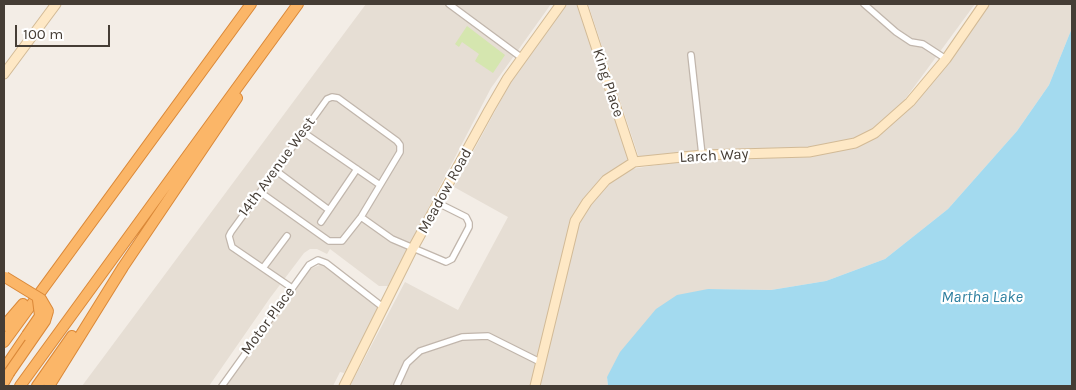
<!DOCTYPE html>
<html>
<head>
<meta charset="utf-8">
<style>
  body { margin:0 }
  #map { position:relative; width:1076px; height:390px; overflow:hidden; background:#f3ede6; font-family:Karla,sans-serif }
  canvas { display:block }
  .frame { position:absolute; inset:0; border:5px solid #453d35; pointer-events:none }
  .scale { position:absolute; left:15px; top:25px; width:95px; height:22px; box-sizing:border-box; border:2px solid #453d35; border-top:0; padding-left:6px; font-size:15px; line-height:18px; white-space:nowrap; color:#453d35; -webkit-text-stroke:4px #fff; paint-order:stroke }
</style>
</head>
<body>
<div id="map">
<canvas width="1076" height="390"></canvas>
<div class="frame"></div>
<div class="scale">100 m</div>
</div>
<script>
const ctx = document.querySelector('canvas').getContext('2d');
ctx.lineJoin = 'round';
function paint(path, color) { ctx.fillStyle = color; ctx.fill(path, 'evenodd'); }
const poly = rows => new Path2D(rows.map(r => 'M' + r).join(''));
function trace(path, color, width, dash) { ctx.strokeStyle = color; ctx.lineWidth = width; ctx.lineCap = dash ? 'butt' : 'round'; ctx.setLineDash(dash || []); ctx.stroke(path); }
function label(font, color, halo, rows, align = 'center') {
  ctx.font = font + ' Karla,sans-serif'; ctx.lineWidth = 4.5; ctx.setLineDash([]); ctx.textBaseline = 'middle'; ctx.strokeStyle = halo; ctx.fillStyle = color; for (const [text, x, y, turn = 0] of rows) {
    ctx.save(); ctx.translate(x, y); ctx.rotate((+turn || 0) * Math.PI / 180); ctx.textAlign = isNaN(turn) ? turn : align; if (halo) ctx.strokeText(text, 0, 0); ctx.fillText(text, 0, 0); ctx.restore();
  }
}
const residential = poly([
  [366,4,551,4,491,88,388,286,379,286,330,249,327,254,317,249,310,249,304,253,270,298,209,386,82,386],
  [564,4,580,4,631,169,685,161,832,152,849,148,873,138,902,116,985,4,1072,4,1072,28,1049,85,1017,131,948,209,885,259,826,281,771,290,708,289,607,377,608,386,350,386,405,282,458,310,508,217,454,187,514,76],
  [588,4,975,4,900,106,884,121,863,136,826,147,639,158],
  [320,265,326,267,380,309,344,373,340,372,333,386,226,386,310,269]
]);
const green = poly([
  [467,26,505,55,493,73,475,61,479,54,462,42,459,47,455,44]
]);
const water = poly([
  [1072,28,1072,386,608,386,607,377,620,352,656,309,677,295,708,289,771,290,826,281,885,259,948,209,1017,131,1049,85]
]);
const street = poly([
  [449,4,522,58],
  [864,4,896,32,911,42,923,44,946,59],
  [691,55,702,155],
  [303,132,380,185],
  [275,170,329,210],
  [260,192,329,241,342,241,361,217,400,152,400,145,397,141,338,98,332,97,327,99,255,199,231,232,229,236,232,247,292,288],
  [361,217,392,239,446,262,452,259,469,227,469,223,466,217,438,203],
  [321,222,357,169],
  [263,268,287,236],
  [397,385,407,363,420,351,462,337,488,336,540,362],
  [222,386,309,265,318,260,326,263,384,308]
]);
const secondary = poly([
  [582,4,634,162],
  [4,74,56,4],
  [344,386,413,248,489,110,507,79,561,4],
  [535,386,575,221,587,202,606,180,634,162,702,155,809,152,855,143,875,133,910,102,946,59,984,4]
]);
const highway = poly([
  [4,326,23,304],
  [4,342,251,4],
  [4,369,27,335],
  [4,382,9,373],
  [20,386,298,4],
  [37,386,72,336],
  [49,386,123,267,237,98]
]);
const highwayBridge = poly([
  [5,277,41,299,48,311,45,321,9,373],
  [27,335,40,316,38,300]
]);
const streetNames = [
  ["King Place",608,83,72],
  ["Larch Way",714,156,-3],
  ["14th Avenue West",277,167,-54],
  ["Meadow Road",445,191,-61],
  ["Motor Place",268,321,-54]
];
const waterNames = [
  ["Martha Lake",982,297]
];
paint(residential, '#e6ded4');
paint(green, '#d5e6af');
paint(water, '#a3daef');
trace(street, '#c1b6ac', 8);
trace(secondary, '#d2ba96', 11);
trace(highway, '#da8838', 12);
trace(street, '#fff', 5.5);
trace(secondary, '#fee8c5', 9);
trace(highway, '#fbb668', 10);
trace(highwayBridge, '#da8838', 12, []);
trace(highwayBridge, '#fbb668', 10);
label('15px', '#453d35', '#fff', streetNames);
label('italic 16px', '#2d7f9f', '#fff', waterNames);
</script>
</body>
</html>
